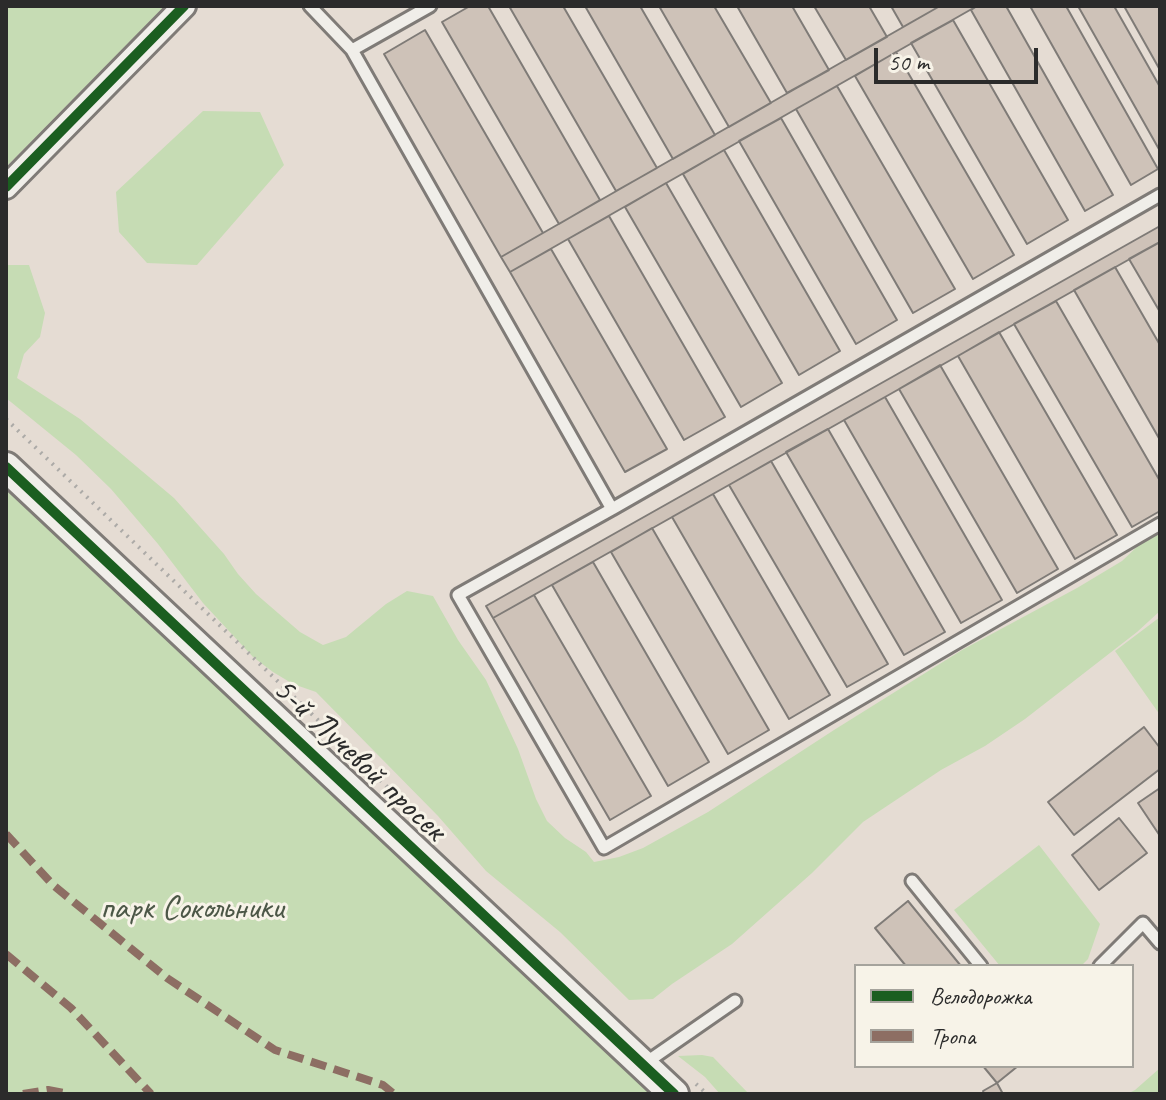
<!DOCTYPE html>
<html>
<head>
<meta charset="utf-8">
<style>
  body { margin:0 }
  #map { position:relative; width:1166px; height:1100px; overflow:hidden; background:#e5dcd3; font-family:Caveat,sans-serif }
  canvas { display:block }
  .frame { position:absolute; inset:0; border:8px solid #2b2b2b; pointer-events:none }
  .legend { position:absolute; left:854px; top:964px; width:280px; height:104px; box-sizing:border-box; background:#f7f3e8; border:2px solid #a5a39c; margin:0; padding:10px 14px; list-style:none; font-size:24px; color:#2b2b2b }
  .legend li { display:flex; align-items:center; gap:16px; height:40px }
  .legend b { width:40px; border:2px solid #a5a39c }
  .scale { position:absolute; left:874px; top:48px; width:164px; height:36px; box-sizing:border-box; border:4px solid #2b2b2b; border-top:0; padding-left:10px; font-size:24px; line-height:28px; white-space:nowrap; color:#2b2b2b; -webkit-text-stroke:6px #f7f3e8; paint-order:stroke }
</style>
</head>
<body>
<div id="map">
<canvas width="1166" height="1100"></canvas>
<div class="frame"></div>
<ul class="legend">
<li><b style="height:10px;background:#1b5e20"></b>Велодорожка</li>
<li><b style="height:10px;background:#8d6e63"></b>Тропа</li>
</ul>
<div class="scale">50 m</div>
</div>
<script>
const ctx = document.querySelector('canvas').getContext('2d');
ctx.lineJoin = 'round';
function paint(path, color) { ctx.fillStyle = color; ctx.fill(path, 'evenodd'); }
const poly = rows => new Path2D(rows.map(r => 'M' + r).join(''));
function trace(path, color, width, dash) { ctx.strokeStyle = color; ctx.lineWidth = width; ctx.lineCap = dash ? 'butt' : 'round'; ctx.setLineDash(dash || []); ctx.stroke(path); }
function label(font, color, halo, rows, align = 'center') {
  ctx.font = font + ' Caveat,sans-serif'; ctx.lineWidth = 6; ctx.setLineDash([]); ctx.textBaseline = 'middle'; ctx.strokeStyle = halo; ctx.fillStyle = color; for (const [text, x, y, turn = 0] of rows) {
    ctx.save(); ctx.translate(x, y); ctx.rotate((+turn || 0) * Math.PI / 180); ctx.textAlign = isNaN(turn) ? turn : align; if (halo) ctx.strokeText(text, 0, 0); ctx.fillText(text, 0, 0); ctx.restore();
  }
}
const green = poly([
  [6,6,165,6,6,167],
  [203,111,260,112,284,165,197,265,147,263,119,232,116,192],
  [6,265,29,265,45,313,40,337,24,354,17,378,80,419,174,498,224,554,238,574,256,594,300,632,323,645,346,637,386,604,407,591,433,596,458,640,486,680,518,749,536,799,547,821,565,838,586,852,594,862,619,857,643,848,708,812,834,730,962,650,1077,588,1122,561,1142,542,1160,532,1160,611,1137,632,1025,719,985,746,941,770,863,822,812,873,732,944,672,984,653,999,629,1000,560,932,486,871,438,816,316,692,293,684,273,672,253,657,203,603,158,544,111,489,76,455,6,398],
  [6,475,657,1094,6,1094],
  [1160,617,1160,715,1115,651],
  [1039,845,1100,924,1088,959,1081,966,1000,966,954,910],
  [702,1055,713,1057,749,1094,720,1094,705,1077,678,1056],
  [1160,1068,1160,1094,1127,1094,1135,1090]
]);
const building = poly([
  [470,6,488,6,600,200,559,224,442,22,470,6],
  [509,6,563,6,657,168,616,191,509,6],
  [585,6,640,6,715,135,673,159,585,6],
  [659,6,714,6,771,103,729,127,659,6],
  [737,6,792,6,829,70,787,93,737,6],
  [814,6,869,6,887,37,846,60,814,6],
  [891,6,940,6,903,27,891,6],
  [940,6,977,6,510,272,501,257,940,6],
  [977,6,1006,6,1113,195,1085,211,971,10,977,6],
  [1030,6,1066,6,1158,169,1131,185,1030,6],
  [1078,6,1114,6,1160,87,1160,151,1078,6],
  [1124,6,1160,6,1160,70,1124,6],
  [953,20,1068,220,1027,244,911,43,953,20],
  [425,30,543,233,501,257,384,54,425,30],
  [896,52,1014,255,973,279,855,76,896,52],
  [837,86,955,289,913,313,796,109,837,86],
  [781,118,897,320,856,344,739,141,781,118],
  [724,150,840,351,799,375,683,174,724,150],
  [666,183,782,383,741,407,625,207,666,183],
  [609,216,725,417,684,440,568,239,609,216],
  [1160,226,1160,242,493,618,486,606,1160,226],
  [1160,242,1160,312,1129,259,1160,242],
  [551,249,667,449,625,472,510,272,551,249],
  [1115,267,1160,345,1160,440,1074,290,1115,267],
  [1056,301,1160,481,1160,511,1132,527,1014,324,1056,301],
  [999,332,1117,535,1075,559,958,356,999,332],
  [940,365,1058,569,1017,593,899,389,940,365],
  [885,397,1002,600,961,623,844,420,885,397],
  [828,429,945,632,904,655,786,452,828,429],
  [771,461,888,664,847,687,729,485,771,461],
  [713,494,830,695,789,719,672,517,713,494],
  [652,528,769,730,728,754,611,552,652,528],
  [593,562,709,762,668,786,552,585,593,562],
  [534,595,651,796,610,820,493,618,534,595],
  [1144,727,1160,748,1160,769,1074,835,1048,802,1144,727],
  [1160,788,1160,836,1138,803,1160,788],
  [1119,818,1147,853,1099,890,1072,855,1119,818],
  [908,901,961,966,906,966,875,928,908,901],
  [983,1066,1018,1066,997,1083,983,1066],
  [997,1083,1003,1094,984,1094,983,1091,997,1083]
]);
const path = poly([
  [6,419,436,834],
  [696,1084,707,1094]
]);
const service = poly([
  [310,6,352,50],
  [430,6,352,50,612,509,1160,195],
  [612,509,458,595,604,848,1160,524],
  [912,881,981,966],
  [1100,966,1143,923,1160,943],
  [644,1064,735,1001]
]);
const minor = poly([
  [6,187,184,6]
]);
const tertiary = poly([
  [6,467,674,1094]
]);
const quiet = poly([
  [6,834,53,885,167,978,275,1050,383,1085,394,1094],
  [6,954,71,1008,151,1094],
  [23,1094,48,1090,69,1094]
]);
const cycleway = poly([
  [6,187,184,6],
  [6,467,674,1094]
]);
const streetNames = [
  ["5-й Лучевой просек",359,760,43]
];
const parkNames = [
  ["парк Сокольники",192,909]
];
paint(green, '#c6dcb4');
paint(building, '#cec2b8');
trace(building, '#7f7b77', 2);
trace(service, '#7f7b77', 17);
trace(minor, '#7f7b77', 28);
trace(tertiary, '#7f7b77', 34);
trace(path, '#acaaa7', 4, [2, 6]);
trace(service, '#f0eee9', 11);
trace(minor, '#f0eee9', 22);
trace(tertiary, '#f0eee9', 28);
trace(quiet, '#8d6e63', 8, [16, 8]);
trace(cycleway, '#1b5e20', 10);
label('34px', '#2b2b2b', '#f7f3e8', streetNames);
label('34px', '#4c5747', '#f7f3e8', parkNames);
</script>
</body>
</html>
